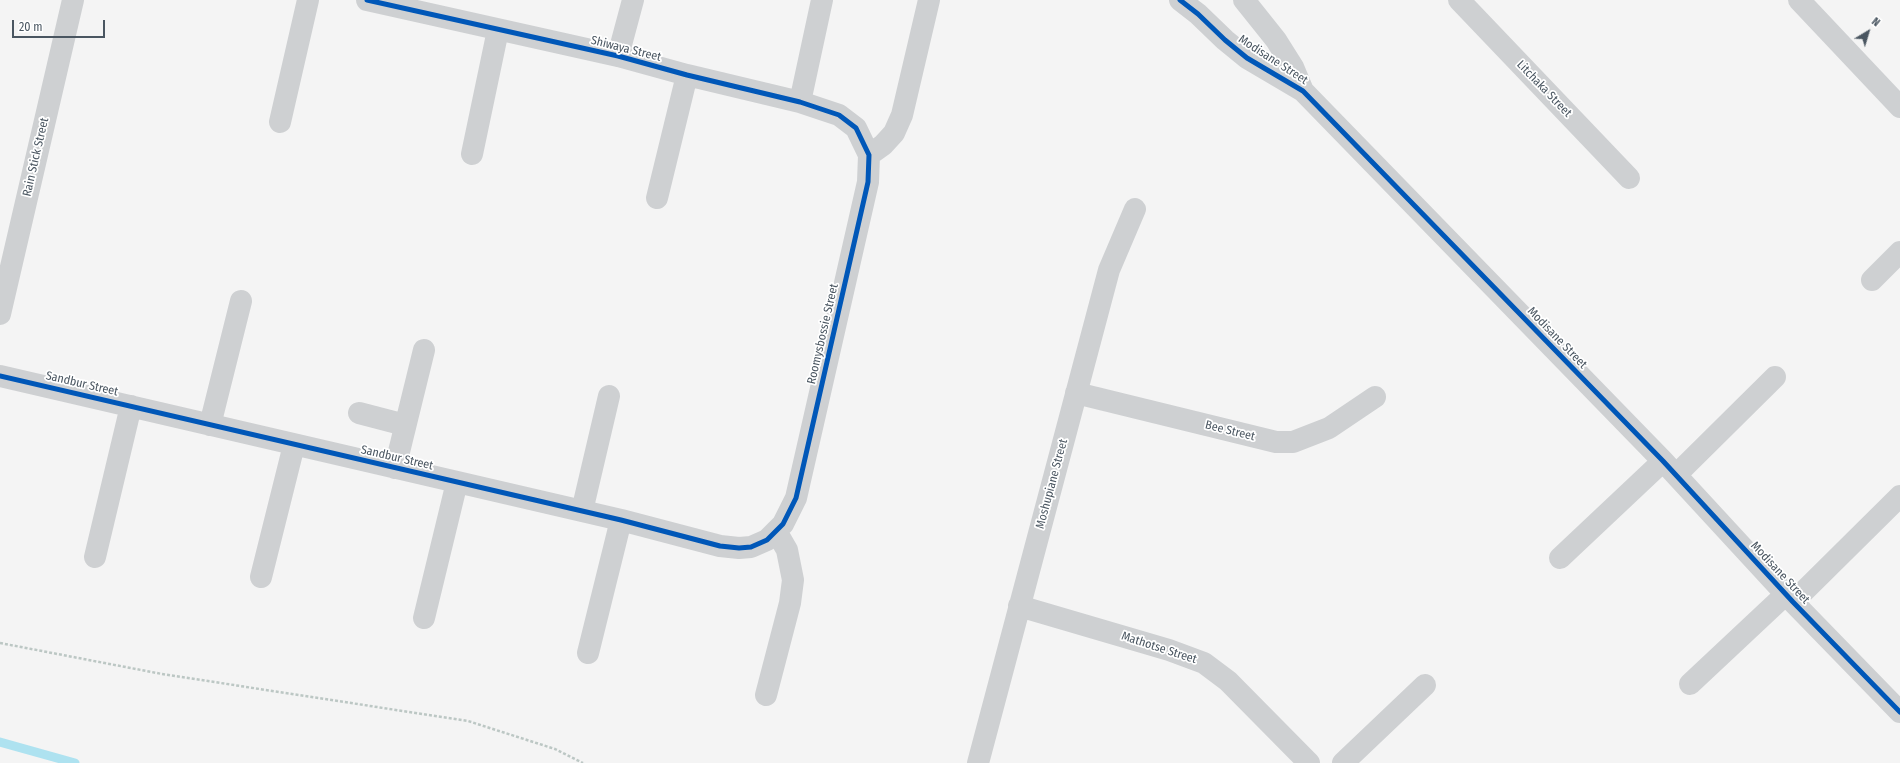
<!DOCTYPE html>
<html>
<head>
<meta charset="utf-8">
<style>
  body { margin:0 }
  #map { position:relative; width:1900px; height:763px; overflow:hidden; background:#f4f4f4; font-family:"Fira Sans Condensed",sans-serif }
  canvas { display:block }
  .north { position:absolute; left:1848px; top:12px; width:40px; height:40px; -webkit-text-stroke:3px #fff; paint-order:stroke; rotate:38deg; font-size:11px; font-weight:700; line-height:16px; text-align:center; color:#4a5661 }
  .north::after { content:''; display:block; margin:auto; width:14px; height:18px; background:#4a5661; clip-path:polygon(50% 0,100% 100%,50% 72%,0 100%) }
  .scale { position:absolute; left:12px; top:20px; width:93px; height:18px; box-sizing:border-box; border:2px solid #4a5661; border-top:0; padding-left:5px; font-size:12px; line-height:14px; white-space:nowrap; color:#4a5661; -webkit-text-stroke:3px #fff; paint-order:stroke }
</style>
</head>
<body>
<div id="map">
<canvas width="1900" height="763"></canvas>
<div class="north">N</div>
<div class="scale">20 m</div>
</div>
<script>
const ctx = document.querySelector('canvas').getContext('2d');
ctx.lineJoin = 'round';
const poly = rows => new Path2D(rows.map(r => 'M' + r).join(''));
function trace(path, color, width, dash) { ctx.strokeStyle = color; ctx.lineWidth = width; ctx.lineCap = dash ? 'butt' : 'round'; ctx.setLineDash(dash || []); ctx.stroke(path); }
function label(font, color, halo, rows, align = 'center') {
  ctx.font = font + ' "Fira Sans Condensed",sans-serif'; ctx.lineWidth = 3.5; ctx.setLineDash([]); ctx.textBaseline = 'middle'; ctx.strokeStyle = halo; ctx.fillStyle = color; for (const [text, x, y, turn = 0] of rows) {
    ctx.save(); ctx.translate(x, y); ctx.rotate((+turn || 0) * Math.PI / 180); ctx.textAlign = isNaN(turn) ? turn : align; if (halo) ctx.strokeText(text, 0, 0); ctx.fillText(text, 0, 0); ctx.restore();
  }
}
const stream = poly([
  [0,742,75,763]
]);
const path = poly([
  [0,643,162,674,468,721,555,749,583,763]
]);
const street = poly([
  [1180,0,1198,14,1225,40,1247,58,1303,91,1663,461,1793,602,1900,712],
  [1244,0,1276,40,1293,67,1303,91],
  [1459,0,1629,178],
  [1799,0,1900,107],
  [618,56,633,0],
  [800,102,822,0],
  [280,122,308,0],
  [472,154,498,30],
  [869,155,883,145,894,133,902,115,929,0],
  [657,198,687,75],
  [1872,280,1900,252],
  [0,314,73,0],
  [0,376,621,520,720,546,739,548,751,547,767,540,783,524,796,498,868,182,869,155,856,128,839,115,800,102,687,75,618,56,367,0],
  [1076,393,1276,442,1293,442,1329,428,1375,397],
  [359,413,405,425],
  [210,425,241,301],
  [395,468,424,350],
  [1676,475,1775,377],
  [582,511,609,396],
  [95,557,131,406],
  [1560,558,1663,461],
  [261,577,294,445],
  [1793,602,1900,496],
  [1019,606,1169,650,1204,663,1228,681,1309,763],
  [424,618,457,482],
  [588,653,621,520],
  [1690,684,1786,594],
  [766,695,790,603,793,580,787,550,776,531],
  [978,763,1109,270,1135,209],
  [1343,763,1425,685]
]);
const cycleway = poly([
  [1180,0,1198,14,1225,40,1247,58,1303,91,1663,461,1793,602,1900,712],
  [0,376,621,520,720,546,739,548,751,547,767,540,783,524,796,498,868,182,869,155,856,128,839,115,800,102,687,75,618,56,367,0]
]);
const streetNames = [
  ["Shiwaya Street",626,49,14],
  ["Modisane Street",1273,60,33],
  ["Litchaka Street",1544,89,46],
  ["Rain Stick Street",36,157,-77],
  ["Roomysbossie Street",823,334,-77],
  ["Modisane Street",1557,338,46],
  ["Sandbur Street",82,384,13],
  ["Bee Street",1230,431,14],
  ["Sandbur Street",397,458,13],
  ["Moshupiane Street",1052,484,-75],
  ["Modisane Street",1780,573,47],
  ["Mathotse Street",1159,648,18]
];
trace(stream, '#aee2f0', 9);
trace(path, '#bcc7c4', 2.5, [3, 2]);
trace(street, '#ced0d2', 22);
trace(cycleway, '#0057b8', 5);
label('12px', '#4a5661', '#fff', streetNames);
</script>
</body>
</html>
